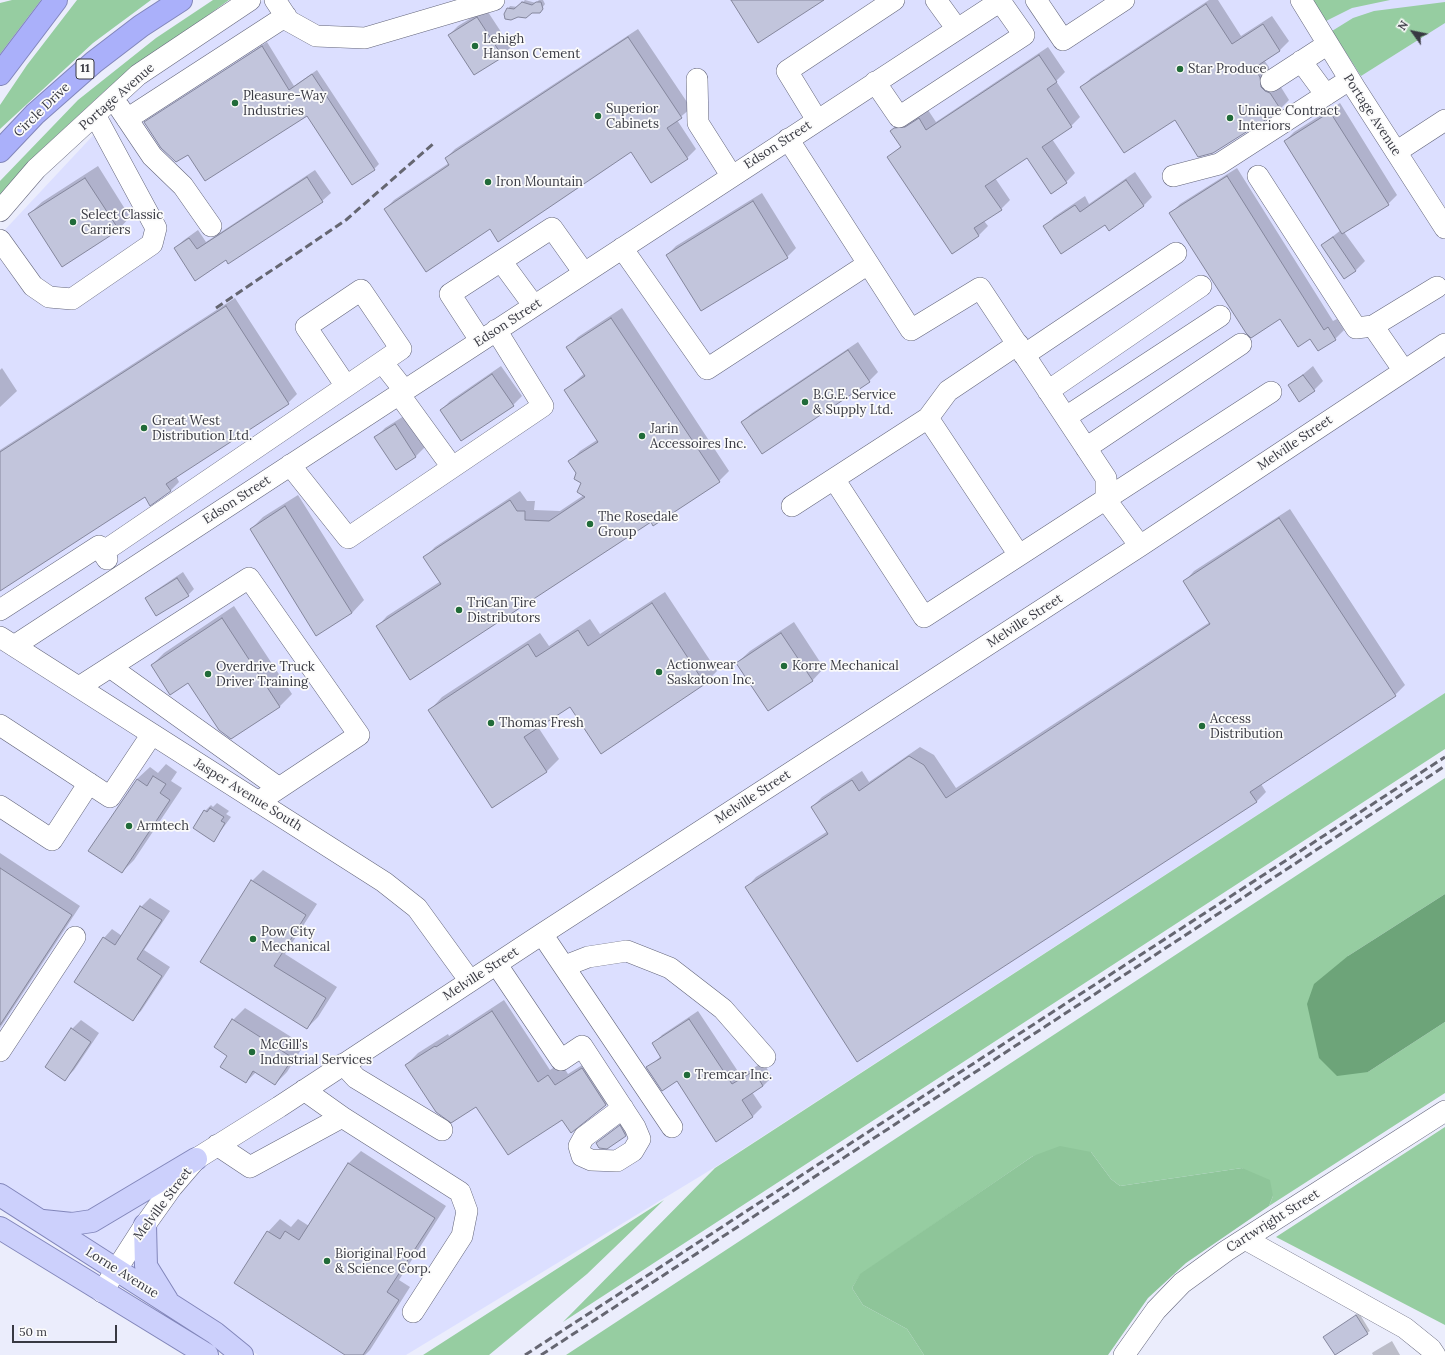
<!DOCTYPE html>
<html>
<head>
<meta charset="utf-8">
<style>
  body { margin:0 }
  #map { position:relative; width:1445px; height:1355px; overflow:hidden; background:#ebedfc; font-family:Lora,serif }
  canvas { display:block }
  .north { position:absolute; left:1393px; top:12px; width:40px; height:40px; -webkit-text-stroke:3px #fbfbfb; paint-order:stroke; rotate:303deg; font-size:11px; font-weight:700; line-height:16px; text-align:center; color:#383942 }
  .north::after { content:''; display:block; margin:auto; width:14px; height:18px; background:#383942; clip-path:polygon(50% 0,100% 100%,50% 72%,0 100%) }
  .scale { position:absolute; left:12px; top:1325px; width:105px; height:18px; box-sizing:border-box; border:2px solid #383942; border-top:0; padding-left:5px; font-size:12px; line-height:14px; white-space:nowrap; color:#383942; -webkit-text-stroke:3px #fbfbfb; paint-order:stroke }
</style>
</head>
<body>
<div id="map">
<canvas width="1445" height="1355"></canvas>
<div class="north">N</div>
<div class="scale">50 m</div>
</div>
<script>
const ctx = document.querySelector('canvas').getContext('2d');
ctx.lineJoin = 'round';
function paint(path, color) { ctx.fillStyle = color; ctx.fill(path, 'evenodd'); }
const poly = rows => new Path2D(rows.map(r => 'M' + r).join(''));
function trace(path, color, width, dash) { ctx.strokeStyle = color; ctx.lineWidth = width; ctx.lineCap = dash ? 'butt' : 'round'; ctx.setLineDash(dash || []); ctx.stroke(path); }
function label(font, color, halo, rows, align = 'center') {
  ctx.font = font + ' Lora,serif'; ctx.lineWidth = 3.5; ctx.setLineDash([]); ctx.textBaseline = 'middle'; ctx.strokeStyle = halo; ctx.fillStyle = color; for (const [text, x, y, turn = 0] of rows) {
    ctx.save(); ctx.translate(x, y); ctx.rotate((+turn || 0) * Math.PI / 180); ctx.textAlign = isNaN(turn) ? turn : align; if (halo) ctx.strokeText(text, 0, 0); ctx.fillText(text, 0, 0); ctx.restore();
  }
}
const built = poly([
  [263,0,1445,0,1445,693,717,1166,406,1355,258,1355,0,1183,0,235,142,83]
]);
const green = poly([
  [12,0,41,0,0,54,0,3],
  [77,0,151,0,93,43,0,129,0,105,27,65],
  [213,0,229,0,109,87,42,149,0,197,0,181,78,100,156,38],
  [1312,0,1390,0,1352,8,1324,22],
  [1445,2,1445,23,1361,76,1332,31,1353,18,1374,11],
  [1445,693,1445,749,563,1322,715,1168],
  [1445,778,1445,894,1348,956,1368,1072,1445,1022,1445,1093,1269,1206,1273,1196,1242,1168,1120,1186,1111,1179,1091,1152,1033,1156,860,1275,852,1288,863,1305,907,1329,924,1355,566,1355],
  [1445,1127,1445,1325,1276,1237],
  [664,1200,587,1274,489,1355,423,1355]
]);
const forest = poly([
  [1060,1146,1091,1152,1111,1179,1120,1186,1242,1168,1270,1180,1273,1196,1269,1206,1186,1263,1148,1298,1108,1355,924,1355,907,1329,863,1305,852,1288,860,1274,1033,1156]
]);
const water = poly([
  [1445,894,1445,1022,1368,1072,1337,1076,1319,1058,1307,1004,1314,984,1348,956]
]);
const shadow = poly([
  [525,0,536,3,539,0,543,0,545,4,539,12,508,9,510,6,518,7],
  [1209,0,1218,0,1241,36,1272,16,1289,41,1280,50,1264,60,1269,67,1270,78,1279,84,1289,100,1280,109,1212,152,1175,119,1082,87,1091,78],
  [486,9,511,47,502,56,449,35,458,26],
  [638,29,691,108,677,120,696,149,687,158,631,151,490,228,385,209,394,200,449,163,446,158,455,149],
  [267,42,294,86,317,70,379,164,374,169,307,115,188,153,145,123],
  [1048,47,1065,72,1056,81,1080,117,1071,126,1052,139,1075,173,1066,182,1027,156,995,178,1010,200,1001,209,984,221,988,226,979,235,953,253,889,157,901,146,891,131,900,122,928,110,936,122],
  [1340,103,1397,195,1388,204,1344,232,1365,261,1356,270,1322,245,1341,230,1285,141,1294,132],
  [98,166,130,217,118,230,29,214,42,202],
  [1237,168,1333,321,1337,319,1344,330,1335,339,1311,338,1281,318,1171,213,1180,204],
  [315,170,331,193,322,201,226,259,175,248,184,240,198,230,206,242],
  [1135,172,1152,197,1143,206,1105,224,1045,226,1054,217,1085,196,1089,204],
  [762,193,796,248,787,257,667,255,676,246],
  [235,298,297,394,288,403,176,476,179,482,170,491,145,496,0,590,0,450],
  [622,308,729,471,719,481,651,520,377,627,387,616,441,581,425,557,435,547,520,491,527,501,535,501,534,510,560,511,584,495,583,483,570,461,580,451,597,440,565,390,585,373,568,347,578,337],
  [858,342,878,372,869,381,742,422,752,413],
  [501,366,522,396,513,405,441,410,450,401],
  [1313,366,1323,381,1314,390,1289,386],
  [2,368,17,391,0,407,0,370],
  [404,416,425,447,416,456,396,469,376,437,385,428],
  [298,495,364,600,352,613,251,529,263,517],
  [1290,509,1405,685,1395,695,1261,784,1266,792,1256,802,746,888,756,877,828,831,812,807,822,797,862,771,869,782,920,747,934,755,956,788,1210,622,1184,582,1194,571],
  [183,572,194,589,188,595,146,599,152,593],
  [665,592,717,671,705,683,601,752,571,706,538,727,559,759,547,771,493,807,430,710,442,697,540,633,549,646,590,619,600,634],
  [234,606,292,694,280,706,231,738,188,682,152,665,164,653],
  [794,622,824,668,812,681,737,663,750,651],
  [166,764,177,772,171,781,182,788,134,860,122,872,137,779,150,767,158,773],
  [217,803,229,811,226,814,231,817,214,840,205,811,211,805,213,807],
  [0,853,80,906,0,1028],
  [263,870,317,904,285,954,337,987,318,1017,307,1028,201,962,252,881],
  [150,898,170,911,144,950,170,967,141,1011,133,1019,104,938,112,929,122,936,141,907],
  [504,1000,550,1070,561,1063,568,1074,595,1057,618,1092,606,1105,571,1132,562,1118,476,1106,406,1065,418,1053,448,1034,449,1036],
  [245,1008,304,1045,287,1072,275,1084,256,1072,246,1082,228,1055,233,1020],
  [698,1011,741,1076,763,1062,772,1077,763,1086,752,1092,762,1107,753,1116,716,1140,677,1080,648,1068,661,1056,653,1044,662,1035],
  [81,1020,99,1033,74,1070,65,1079,72,1029],
  [626,1120,631,1129,625,1135,597,1143],
  [361,1151,446,1206,399,1280,410,1287,370,1350,365,1355,347,1355,268,1232,280,1219,291,1227,298,1219,309,1226,349,1163],
  [1359,1313,1370,1331,1367,1333,1324,1337],
  [1392,1341,1400,1355,1373,1355,1372,1353,1375,1351]
]);
const building = poly([
  [731,0,824,0,758,43,731,0],
  [522,2,532,5,536,2,541,2,543,9,540,13,532,13,526,18,518,17,511,20,505,19,504,14,507,8,514,9,522,2],
  [1206,4,1232,44,1263,24,1280,51,1254,68,1260,77,1261,87,1265,91,1270,93,1281,110,1213,153,1198,157,1175,120,1124,153,1080,87,1206,4],
  [477,17,503,57,474,75,448,35,477,17],
  [628,37,682,118,667,128,688,159,651,183,631,152,498,242,490,229,426,272,384,209,449,165,445,158,628,37],
  [262,46,289,90,312,74,375,170,352,185,307,116,205,181,188,155,176,162,161,148,144,122,262,46],
  [1039,55,1057,82,1047,89,1072,127,1042,147,1067,183,1051,194,1027,158,985,186,1002,210,974,228,979,236,952,254,887,157,901,147,890,131,894,128,905,127,919,118,926,130,1039,55],
  [1330,112,1389,205,1342,234,1284,141,1330,112],
  [1227,176,1324,330,1328,327,1336,340,1318,351,1310,339,1298,347,1280,319,1251,338,1246,333,1169,213,1227,176],
  [307,177,323,202,228,264,226,260,195,281,174,248,189,238,197,249,307,177],
  [85,178,119,230,62,267,28,214,85,178],
  [1126,180,1144,206,1109,231,1105,225,1061,254,1043,226,1075,205,1080,212,1126,180],
  [753,201,788,258,701,311,666,255,753,201],
  [1333,237,1356,271,1344,279,1321,245,1333,237],
  [226,306,289,404,166,484,171,491,150,506,145,497,0,591,0,452,226,306],
  [611,318,720,482,653,526,651,522,410,680,376,626,441,584,423,557,510,500,517,511,525,511,525,520,549,521,585,497,577,492,581,483,574,479,576,473,568,461,598,442,564,390,585,376,566,347,611,318],
  [848,350,870,382,762,454,741,422,848,350],
  [492,374,514,406,461,441,440,410,492,374],
  [1303,375,1315,391,1299,402,1288,385,1303,375],
  [395,424,416,457,396,470,374,437,395,424],
  [285,506,352,613,316,636,250,529,285,506],
  [1279,518,1396,696,1250,792,1257,802,857,1062,745,887,828,834,811,807,852,780,859,791,909,756,924,765,946,798,1210,624,1183,581,1279,518],
  [177,578,189,596,156,616,145,598,177,578],
  [652,603,705,684,601,754,570,707,524,737,547,772,492,808,428,710,528,644,536,657,578,630,588,646,652,603],
  [222,618,280,707,231,739,219,730,188,683,170,695,151,665,222,618],
  [781,633,813,681,768,711,736,663,781,633],
  [153,776,166,784,160,793,170,800,122,873,88,851,137,779,147,786,153,776],
  [210,808,224,817,221,821,225,823,214,842,193,828,204,810,207,812,210,808],
  [0,868,72,915,0,1025,0,868],
  [251,880,306,915,274,966,326,998,307,1029,200,962,251,880],
  [140,906,162,920,137,959,162,976,133,1021,74,982,103,937,115,945,140,906],
  [492,1011,538,1082,548,1075,555,1085,582,1068,606,1105,571,1133,562,1120,508,1155,476,1107,451,1123,436,1112,405,1065,435,1046,436,1047,492,1011],
  [232,1019,293,1058,275,1085,253,1071,246,1083,220,1067,227,1056,214,1047,232,1019],
  [689,1019,732,1084,754,1071,763,1086,742,1100,753,1117,716,1142,677,1081,662,1091,646,1067,661,1058,652,1043,689,1019],
  [71,1028,91,1042,65,1081,45,1067,71,1028],
  [620,1125,626,1136,607,1149,599,1148,596,1143,620,1125],
  [348,1163,435,1218,387,1292,399,1300,363,1355,345,1355,234,1283,267,1231,280,1239,285,1231,299,1240,348,1163],
  [1356,1315,1368,1334,1335,1355,1323,1337,1356,1315]
]);
const minor = poly([
  [275,0,289,21,316,36,365,38,494,0],
  [936,0,957,29],
  [1036,0,1063,40,1124,0],
  [1301,0,1355,88,1445,228],
  [1301,61,1326,95],
  [697,79,698,123,731,175],
  [1271,81,1328,44],
  [875,82,899,117,1024,35,1000,1],
  [119,107,152,156,183,186,211,226],
  [127,119,286,16],
  [817,120,787,71,894,0],
  [788,139,911,330,980,288,1106,478,1106,500,1140,546],
  [1396,152,1445,120],
  [1173,176,1219,164,1349,80],
  [1258,176,1356,328,1373,326,1404,371],
  [0,211,36,169,138,75,250,0],
  [0,240,33,286,49,297,72,299,152,244,156,228,95,115],
  [622,248,707,369,868,264],
  [501,261,534,306],
  [1373,326,1437,287],
  [480,340,450,294,552,228,584,273],
  [1024,355,1176,253],
  [346,386,306,327,361,290,401,349,382,362],
  [1048,391,1201,286],
  [399,394,452,467],
  [1066,417,1220,316],
  [928,418,948,391,1018,344],
  [1086,448,1241,344],
  [290,465,348,538,543,406,496,330],
  [834,479,924,617,1271,392],
  [792,506,928,418,1019,555],
  [103,552,382,362,404,390],
  [0,610,99,546,107,559],
  [0,637,384,882,417,908,470,981],
  [14,646,1002,0],
  [110,667,279,788],
  [79,687,249,578,359,735,258,802],
  [0,725,110,797,152,734],
  [0,806,52,840,89,783],
  [542,934,672,1127],
  [497,965,561,1060,582,1046,635,1127,640,1139,633,1151,617,1161,591,1160,582,1156,579,1146,584,1137,623,1108],
  [565,966,588,957,627,951,670,968,723,1009,765,1057],
  [0,1051,75,937],
  [343,1064,356,1078,442,1130],
  [342,1117,460,1192,467,1211,462,1236,413,1312],
  [217,1145,250,1167,342,1117,304,1090],
  [1245,1239,1405,1328,1431,1349,1435,1355],
  [102,1292,145,1225,172,1187,196,1159,279,1107,542,934,1140,546,1445,344],
  [1124,1355,1156,1310,1182,1283,1226,1251,1445,1111]
]);
const major = poly([
  [0,1195,215,1333,242,1355],
  [43,1221,72,1224,92,1221,196,1159],
  [145,1225,146,1266,167,1300],
  [0,1228,207,1355]
]);
const highway = poly([
  [0,74,56,0],
  [0,151,35,114,94,62,141,26,181,0]
]);
const rail = poly([
  [216,308,346,220,434,143],
  [525,1355,1445,757],
  [541,1355,1445,766]
]);
const markers = [
  [475,46,4,"#216b39"],
  [1180,69,4,"#216b39"],
  [235,103,4,"#216b39"],
  [598,116,4,"#216b39"],
  [1230,118,4,"#216b39"],
  [488,182,4,"#216b39"],
  [73,222,4,"#216b39"],
  [805,402,4,"#216b39"],
  [144,428,4,"#216b39"],
  [642,436,4,"#216b39"],
  [590,524,4,"#216b39"],
  [459,610,4,"#216b39"],
  [784,666,4,"#216b39"],
  [659,672,4,"#216b39"],
  [208,674,4,"#216b39"],
  [491,723,4,"#216b39"],
  [1202,726,4,"#216b39"],
  [129,826,4,"#216b39"],
  [253,939,4,"#216b39"],
  [252,1052,4,"#216b39"],
  [687,1075,4,"#216b39"],
  [327,1261,4,"#216b39"]
];
const shields = [
  [85,69,18]
];
const shieldNames = [
  ["11",85,69]
];
const poiNames = [
  ["Lehigh",483,39],
  ["Hanson Cement",483,54],
  ["Star Produce",1188,69],
  ["Pleasure-Way",243,96],
  ["Industries",243,111],
  ["Superior",606,109],
  ["Cabinets",606,124],
  ["Unique Contract",1238,111],
  ["Interiors",1238,126],
  ["Iron Mountain",496,182],
  ["Select Classic",81,215],
  ["Carriers",81,230],
  ["B.G.E. Service",813,395],
  ["& Supply Ltd.",813,410],
  ["Great West",152,421],
  ["Distribution Ltd.",152,436],
  ["Jarin",650,429],
  ["Accessoires Inc.",650,444],
  ["The Rosedale",598,517],
  ["Group",598,532],
  ["TriCan Tire",467,603],
  ["Distributors",467,618],
  ["Actionwear",667,665],
  ["Saskatoon Inc.",667,680],
  ["Korre Mechanical",792,666],
  ["Overdrive Truck",216,667],
  ["Driver Training",216,682],
  ["Access",1210,719],
  ["Distribution",1210,734],
  ["Thomas Fresh",499,723],
  ["Armtech",137,826],
  ["Pow City",261,932],
  ["Mechanical",261,947],
  ["McGill's",260,1045],
  ["Industrial Services",260,1060],
  ["Tremcar Inc.",695,1075],
  ["Bioriginal Food",335,1254],
  ["& Science Corp.",335,1269]
];
const streetNames = [
  ["Portage Avenue",117,97,-41],
  ["Circle Drive",42,110,-44],
  ["Portage Avenue",1372,115,57],
  ["Edson Street",778,145,-33],
  ["Edson Street",508,323,-33],
  ["Melville Street",1295,443,-34],
  ["Edson Street",237,500,-33],
  ["Melville Street",1025,621,-33],
  ["Jasper Avenue South",248,795,32],
  ["Melville Street",753,797,-33],
  ["Melville Street",481,974,-33],
  ["Melville Street",163,1204,-53],
  ["Cartwright Street",1273,1221,-32],
  ["Lorne Avenue",122,1273,32]
];
paint(built, '#dcdfff');
paint(green, '#96cda1');
paint(forest, '#8ec599');
paint(water, '#6da479');
paint(shadow, '#0003');
paint(building, '#c2c5dc');
trace(building, '#85879d', 1);
trace(minor, '#64667b', 22);
trace(major, '#8286ba', 24);
trace(highway, '#8286ba', 24);
trace(minor, '#fff', 21);
trace(major, '#ccd0fc', 22);
trace(highway, '#aab0fa', 22);
trace(rail, '#656671', 3, [8, 4]);
for (const [x, y, r, color] of markers) { const dot = new Path2D(); dot.arc(x, y, r, 0, 2 * Math.PI); ctx.fillStyle = color; ctx.fill(dot); trace(dot, '#fbfbfb', 1.5); }
for (const [x, y, w] of shields) { const box = new Path2D(); box.roundRect(x - w / 2, y - 10, w, 20, 3); ctx.fillStyle = '#fbfbfb'; ctx.fill(box); trace(box, '#383942', 1); }
label('bold 12px', '#383942', null, shieldNames);
label('13px', '#383942', '#fbfbfb', poiNames, 'left');
label('13px', '#383942', '#fbfbfb', streetNames);
</script>
</body>
</html>
